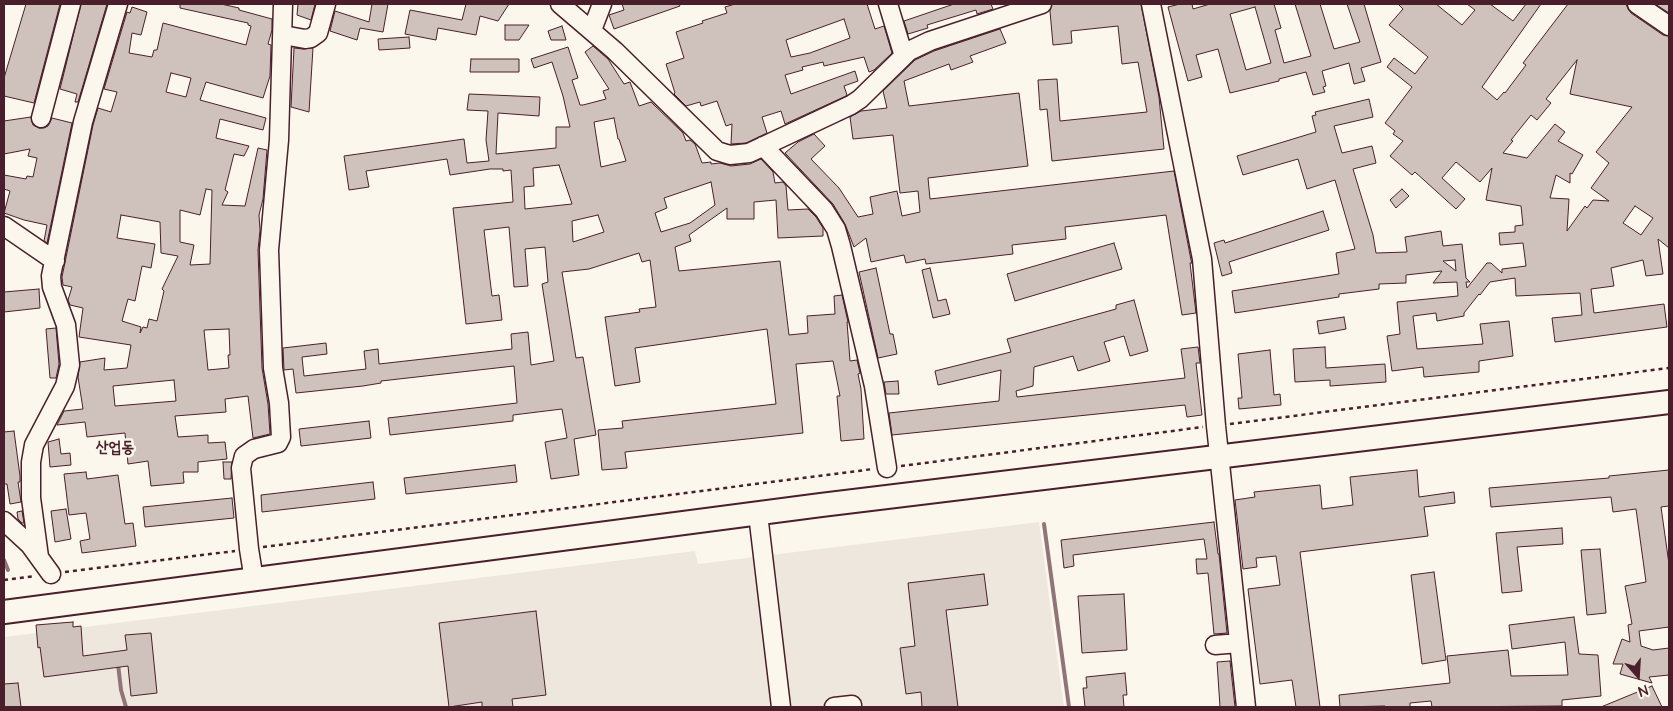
<!DOCTYPE html>
<html>
<head>
<meta charset="utf-8">
<style>
  body { margin:0 }
  #map { position:relative; width:1673px; height:711px; overflow:hidden; background:#fbf7ec; font-family:"Architects Daughter",sans-serif }
  canvas { display:block }
  .frame { position:absolute; inset:0; border:5px solid #4a1f2b; pointer-events:none }
  .north { position:absolute; left:1613px; top:651px; width:50px; height:50px; -webkit-text-stroke:4px #fbf7ec; paint-order:stroke; rotate:161deg; font-size:14px; font-weight:700; line-height:20px; text-align:center; color:#4a1f2b }
  .north::after { content:''; display:block; margin:auto; width:18px; height:22px; background:#4a1f2b; clip-path:polygon(50% 0,100% 100%,50% 72%,0 100%) }
</style>
</head>
<body>
<div id="map">
<canvas width="1673" height="711"></canvas>
<div class="frame"></div>
<div class="north">N</div>
</div>
<script>
const ctx = document.querySelector('canvas').getContext('2d');
ctx.lineJoin = 'round';
function paint(path, color) { ctx.fillStyle = color; ctx.fill(path, 'evenodd'); }
const poly = rows => new Path2D(rows.map(r => 'M' + r).join(''));
function trace(path, color, width, dash) { ctx.strokeStyle = color; ctx.lineWidth = width; ctx.lineCap = dash ? 'butt' : 'round'; ctx.setLineDash(dash || []); ctx.stroke(path); }
function label(font, color, halo, rows, align = 'center') {
  ctx.font = font + ' "Architects Daughter","Poor Story",sans-serif'; ctx.lineWidth = 5; ctx.setLineDash([]); ctx.textBaseline = 'middle'; ctx.strokeStyle = halo; ctx.fillStyle = color; for (const [text, x, y, turn = 0] of rows) {
    ctx.save(); ctx.translate(x, y); ctx.rotate((+turn || 0) * Math.PI / 180); ctx.textAlign = isNaN(turn) ? turn : align; if (halo) ctx.strokeText(text, 0, 0); ctx.fillText(text, 0, 0); ctx.restore();
  }
}
const built = poly([
  [1039,522,1064,707,4,707,4,637,695,551,698,564]
]);
const stream = poly([
  [1044,524,1069,707],
  [4,560,8,570],
  [118,664,121,690,126,707]
]);
const building = poly([
  [26,4,60,4,34,103,4,96,4,78,26,4],
  [81,4,107,4,78,102,75,102,77,94,60,89,81,4],
  [180,4,221,4,239,8,239,10,272,19,272,30,268,44,271,45,270,76,263,98,206,82,200,100,266,118,263,130,220,119,216,138,249,146,244,156,234,154,225,190,228,192,222,205,245,206,258,148,267,150,263,199,259,215,260,230,258,250,262,368,268,404,270,434,253,438,248,396,225,399,226,412,175,416,178,437,208,435,208,443,225,442,227,459,198,462,198,472,183,472,184,483,151,486,148,461,128,464,125,433,87,437,85,422,57,425,64,411,83,409,78,377,80,362,105,358,104,370,127,368,131,345,79,337,83,308,70,305,68,300,72,287,63,285,62,277,93,125,98,108,111,112,117,92,104,89,127,12,130,13,132,7,147,12,141,35,132,33,129,53,152,57,154,50,157,50,163,23,246,45,251,26,248,25,248,23,180,8,180,4],
  [171,73,191,78,186,97,166,92,171,73],
  [206,189,212,190,210,264,190,265,194,245,180,242,180,210,200,215,206,189],
  [121,215,160,222,161,253,178,256,162,289,164,291,157,321,149,319,147,328,143,327,140,333,141,327,122,321,128,299,135,301,142,266,151,268,155,244,117,238,121,215],
  [229,329,230,355,228,355,229,368,208,370,204,330,229,329],
  [174,380,176,401,115,406,113,386,174,380],
  [298,4,315,4,311,20,297,15,298,4],
  [372,4,388,4,383,32,360,28,357,40,330,31,335,11,369,22,372,4],
  [466,4,509,4,498,21,480,16,476,35,438,28,436,40,405,34,410,10,462,20,466,4],
  [622,4,679,4,680,6,614,29,609,15,624,10,622,4],
  [735,4,867,4,875,29,884,26,892,53,874,70,869,72,864,57,824,66,823,62,819,63,802,67,803,70,785,75,791,94,855,71,858,81,844,86,847,95,846,96,785,124,781,111,762,117,767,133,746,143,731,144,732,124,726,126,717,101,701,106,700,102,686,106,674,94,675,93,666,64,684,58,676,32,703,23,702,21,727,13,725,7,735,4],
  [844,19,850,38,810,53,791,57,786,40,844,19],
  [954,4,991,4,993,9,977,14,976,10,927,25,928,28,908,34,904,21,954,4],
  [1052,4,1141,4,1159,97,1164,149,1052,161,1047,109,1040,110,1038,80,1057,79,1060,121,1147,112,1138,62,1122,64,1118,26,1071,31,1072,43,1053,45,1050,11,1052,4],
  [1180,4,1192,4,1193,9,1210,4,1274,4,1281,28,1275,30,1284,63,1311,56,1295,4,1320,4,1334,49,1360,42,1347,4,1364,4,1381,62,1361,68,1365,81,1354,84,1349,63,1322,71,1326,86,1323,87,1325,92,1313,95,1306,72,1279,79,1279,81,1230,93,1218,49,1196,55,1202,77,1188,81,1168,7,1180,4],
  [1255,7,1271,63,1246,70,1230,14,1255,7],
  [1398,4,1436,4,1462,25,1475,10,1467,4,1490,4,1513,21,1526,4,1541,4,1482,87,1497,100,1504,92,1505,93,1526,65,1523,63,1568,4,1626,4,1628,9,1631,13,1663,35,1669,36,1669,248,1658,239,1663,274,1646,276,1643,260,1611,268,1614,286,1591,289,1594,313,1664,304,1667,327,1555,342,1552,318,1582,315,1580,293,1516,296,1515,278,1490,282,1480,295,1479,294,1464,313,1464,316,1437,321,1436,313,1413,316,1417,349,1483,344,1480,324,1509,321,1513,356,1479,361,1479,372,1424,377,1423,367,1392,371,1387,336,1400,334,1397,302,1458,296,1457,282,1433,283,1442,271,1406,275,1406,283,1379,284,1379,289,1339,294,1339,297,1235,313,1232,291,1339,274,1336,253,1355,249,1335,180,1307,189,1298,159,1243,175,1237,156,1316,132,1312,116,1316,115,1315,112,1369,99,1373,117,1334,126,1342,153,1372,146,1376,163,1353,169,1373,235,1376,253,1407,252,1405,237,1441,231,1443,246,1462,244,1466,278,1470,282,1466,282,1467,288,1487,263,1491,263,1502,273,1502,269,1526,266,1523,243,1500,245,1499,233,1515,232,1515,226,1523,225,1521,206,1486,200,1492,168,1480,182,1456,162,1442,178,1465,199,1456,209,1415,172,1412,175,1390,156,1403,141,1393,134,1395,131,1385,123,1412,87,1387,67,1394,58,1415,74,1428,57,1389,25,1403,9,1398,4],
  [1577,60,1570,94,1632,107,1596,152,1609,163,1591,188,1609,201,1593,200,1587,208,1585,206,1567,231,1569,199,1550,198,1556,175,1570,183,1570,173,1572,174,1583,155,1558,141,1565,132,1555,124,1527,158,1503,153,1513,141,1511,140,1531,115,1537,120,1551,103,1546,99,1577,60],
  [1635,206,1653,218,1641,235,1623,223,1635,206],
  [1455,260,1456,271,1443,261,1455,260],
  [1655,4,1669,4,1669,13,1655,4],
  [505,25,529,25,519,40,505,40,505,25],
  [562,26,566,40,551,40,548,31,562,26],
  [1000,29,1006,43,970,56,973,62,951,70,949,64,904,81,909,106,1019,93,1028,166,928,178,930,199,1174,171,1191,260,1192,263,1190,263,1196,313,1182,315,1166,215,1065,227,1066,239,1012,245,1013,254,926,264,925,259,906,263,904,255,871,262,866,238,854,247,845,224,833,204,785,153,798,142,814,134,825,146,811,159,839,188,858,217,873,214,870,197,897,191,902,216,920,212,918,191,900,193,893,135,853,139,850,117,861,111,887,108,883,91,915,60,934,51,1000,29],
  [409,37,410,48,379,50,378,39,409,37],
  [593,46,608,59,624,84,630,82,639,106,651,102,683,133,686,141,690,140,695,144,702,163,711,162,711,164,720,163,731,166,750,164,761,159,773,172,775,183,783,182,786,186,788,210,808,209,816,217,823,228,823,236,778,238,776,200,754,202,754,219,727,219,727,208,689,235,691,241,675,247,679,271,780,261,789,335,808,333,807,316,835,314,834,296,842,295,848,322,847,322,850,361,857,360,860,373,858,374,861,389,864,439,841,441,837,396,840,396,833,361,796,364,803,433,625,452,627,468,602,470,598,430,623,428,622,421,776,404,767,329,635,348,640,382,615,386,605,317,640,312,639,309,656,307,650,260,642,262,639,253,589,269,562,272,576,358,583,357,596,435,574,439,579,475,551,479,545,442,567,438,562,409,513,415,513,421,390,435,388,418,517,403,514,366,381,381,381,383,363,386,296,393,293,369,284,370,283,348,326,343,327,354,302,357,304,376,366,369,364,351,378,349,379,364,512,349,511,334,528,332,531,365,554,361,542,284,548,282,545,247,525,249,528,286,514,287,509,227,484,230,492,296,499,295,502,320,466,324,453,208,513,202,511,170,503,171,503,169,490,169,450,175,447,159,366,171,369,187,349,190,344,156,464,139,467,163,489,161,486,140,488,111,467,110,469,94,540,97,539,116,498,113,496,154,556,148,556,127,570,127,563,96,552,62,534,68,531,59,568,47,578,78,572,80,580,105,583,105,606,99,603,91,609,89,585,52,593,46],
  [614,118,618,139,619,139,626,161,601,167,594,122,614,118],
  [559,165,572,204,525,209,524,187,534,186,533,168,559,165],
  [711,182,715,205,690,223,661,232,655,213,667,208,664,198,711,182],
  [598,215,604,232,573,242,572,221,598,215],
  [294,48,303,49,313,48,309,112,291,107,294,48],
  [471,59,519,59,519,72,470,72,471,59],
  [31,117,33,125,39,128,44,128,48,126,52,118,72,123,47,243,44,241,47,225,24,220,4,213,10,191,4,189,4,175,26,179,27,176,33,177,37,158,28,156,30,149,4,154,4,121,31,117],
  [1402,189,1409,196,1396,208,1390,200,1402,189],
  [1323,211,1329,230,1229,262,1232,273,1222,276,1214,243,1224,240,1225,243,1323,211],
  [1114,243,1122,269,1015,301,1007,274,1114,243],
  [876,268,890,334,893,334,897,354,878,358,859,272,876,268],
  [930,268,938,301,946,299,950,314,933,318,922,270,930,268],
  [39,289,40,308,4,312,4,292,39,289],
  [1134,300,1148,351,1130,356,1124,336,1104,342,1110,361,1078,371,1073,356,1034,367,1033,386,1016,391,1017,397,1185,378,1181,349,1198,347,1200,363,1196,363,1202,415,1187,417,1185,405,892,435,889,413,999,401,1001,370,938,385,935,371,1011,352,1007,339,1116,309,1116,305,1134,300],
  [1344,317,1346,329,1319,334,1317,321,1344,317],
  [56,328,59,364,56,378,50,378,46,329,56,328],
  [1325,347,1326,368,1385,364,1386,382,1330,386,1330,380,1295,382,1293,349,1325,347],
  [1270,350,1274,395,1280,394,1281,405,1239,409,1238,398,1242,398,1238,354,1270,350],
  [898,381,899,394,886,394,884,382,898,381],
  [369,421,371,438,301,446,299,429,369,421],
  [14,431,20,476,20,482,18,482,21,502,10,504,7,484,4,484,4,432,14,431],
  [59,439,61,454,70,453,71,465,50,467,48,442,59,439],
  [223,462,232,462,231,479,224,479,223,462],
  [515,465,517,482,406,494,404,478,515,465],
  [1417,470,1419,497,1454,492,1455,503,1424,507,1428,536,1300,552,1320,707,1296,707,1292,680,1260,684,1248,589,1280,585,1276,556,1256,558,1257,567,1243,569,1235,500,1255,497,1254,492,1320,485,1322,509,1353,505,1350,477,1417,470],
  [1669,470,1669,506,1661,507,1669,564,1669,627,1639,631,1641,646,1653,650,1669,648,1669,675,1649,677,1652,683,1620,674,1623,664,1613,664,1622,639,1630,642,1628,625,1632,624,1625,586,1646,582,1636,509,1613,512,1611,497,1491,507,1489,488,1609,478,1609,476,1669,470],
  [86,472,87,479,118,475,125,524,133,523,136,546,82,553,80,541,90,539,86,513,69,515,64,474,86,472],
  [373,482,375,499,262,512,261,495,373,482],
  [232,498,234,518,145,527,143,507,232,498],
  [66,509,71,539,55,542,51,511,66,509],
  [22,511,24,523,22,523,18,519,17,512,22,511],
  [1214,522,1218,554,1219,554,1227,633,1214,634,1208,573,1197,574,1196,559,1207,559,1204,539,1073,555,1074,566,1064,568,1061,540,1214,522],
  [1562,528,1563,544,1517,547,1522,591,1502,593,1496,533,1562,528],
  [1600,549,1606,613,1587,615,1581,550,1600,549],
  [1434,572,1446,660,1422,664,1411,575,1434,572],
  [984,574,988,605,946,610,958,707,922,707,921,692,906,694,900,648,915,646,908,583,984,574],
  [1124,594,1127,650,1082,653,1078,596,1124,594],
  [536,611,546,695,512,699,513,707,482,707,482,702,449,707,439,623,536,611],
  [1574,617,1579,654,1598,655,1601,696,1562,700,1562,706,1432,707,1431,701,1410,703,1410,707,1385,707,1385,706,1340,707,1339,695,1450,683,1447,656,1508,650,1511,676,1568,675,1565,642,1512,649,1509,625,1574,617],
  [73,622,73,627,81,626,83,656,127,650,125,635,151,633,157,693,131,696,128,666,44,677,40,647,38,648,36,625,73,622],
  [1230,661,1235,707,1220,707,1217,662,1230,661],
  [1125,673,1127,695,1123,695,1124,707,1085,707,1083,688,1087,688,1086,677,1125,673],
  [18,683,21,707,4,707,4,684,18,683],
  [1652,686,1662,707,1601,707,1652,686]
]);
const path = poly([
  [1230,424,1669,368],
  [901,466,1203,427],
  [263,547,873,469],
  [65,572,235,551],
  [4,580,35,576]
]);
const minor = poly([
  [560,4,615,51,717,151,730,155,749,153,851,105,860,99,909,51,930,41,1042,4],
  [888,4,902,50,909,51],
  [1151,4,1202,259,1216,426,1246,707],
  [1637,4,1669,26],
  [592,30,602,4],
  [283,35,305,39,311,38,318,33,326,4],
  [41,118,71,4],
  [763,146,824,210,836,229,841,246,874,386,887,468],
  [4,226,55,261],
  [758,514,781,707],
  [4,521,30,545,51,574],
  [39,557,31,498,31,462,34,445,65,386,70,365,66,325,52,287,51,276,83,122,118,4],
  [254,580,249,549,241,468,244,456,254,449,278,443,281,437,279,403,273,368,269,250,279,140,283,4],
  [1215,645,1239,643],
  [834,707,852,705]
]);
const major = poly([
  [4,612,821,505,1669,402]
]);
const quarterNames = [
  ["산업동",115,449]
];
paint(built, '#eee7de');
trace(stream, '#907477', 4);
paint(building, '#cfc2bc');
trace(building, '#4a1f2b', 1);
trace(minor, '#4a1f2b', 21);
trace(major, '#4a1f2b', 26);
trace(path, '#4a1f2b', 2.5, [4, 4]);
trace(minor, '#fbf7ec', 18);
trace(major, '#fbf7ec', 22);
label('bold 16px', '#4a1f2b', '#fbf7ec', quarterNames);
</script>
</body>
</html>
